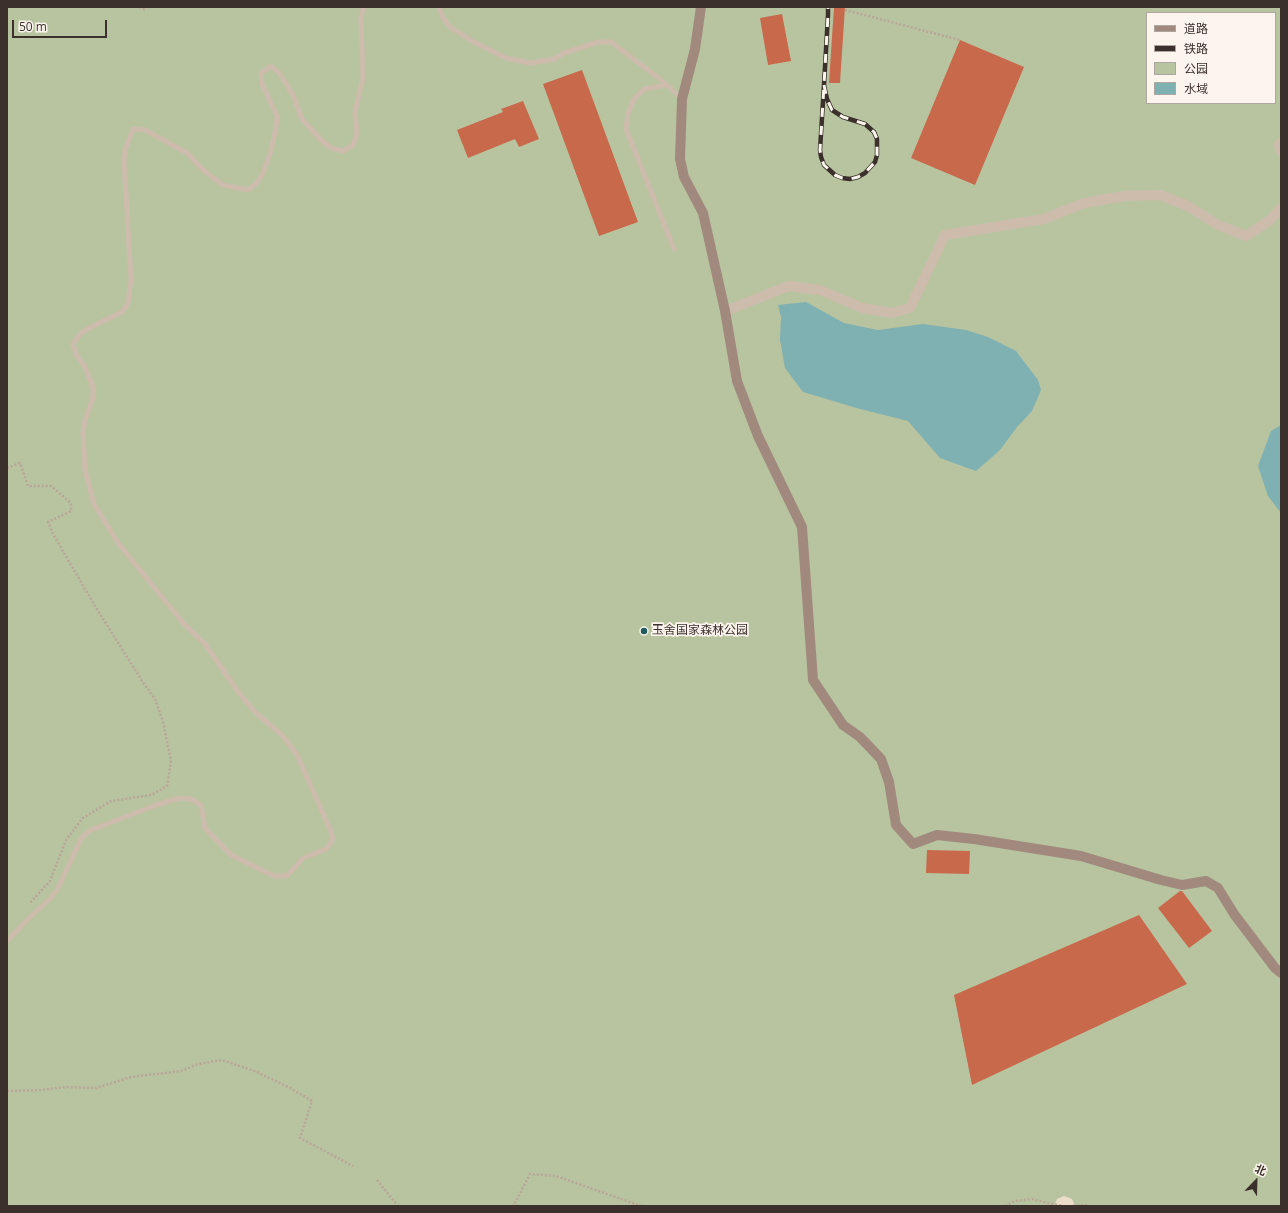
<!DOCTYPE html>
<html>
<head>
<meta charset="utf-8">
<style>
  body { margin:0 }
  #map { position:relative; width:1288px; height:1213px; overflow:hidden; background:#f4ebe1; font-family:"Open Sans","Noto Sans SC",sans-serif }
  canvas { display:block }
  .frame { position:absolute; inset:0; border:8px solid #3b302b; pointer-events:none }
  .legend { position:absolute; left:1146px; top:12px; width:130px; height:92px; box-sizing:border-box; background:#fbf5ee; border:1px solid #aea6a0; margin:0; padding:5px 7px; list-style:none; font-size:12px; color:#3b302b }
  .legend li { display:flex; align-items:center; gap:8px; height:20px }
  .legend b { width:20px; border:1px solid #aea6a0 }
  .north { position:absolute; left:1236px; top:1161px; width:40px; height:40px; -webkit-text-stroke:3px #fbf5ee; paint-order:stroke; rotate:23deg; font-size:11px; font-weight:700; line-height:16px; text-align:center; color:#3b302b }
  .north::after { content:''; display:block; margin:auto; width:14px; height:18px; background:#3b302b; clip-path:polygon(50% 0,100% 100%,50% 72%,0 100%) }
  .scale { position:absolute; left:12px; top:20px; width:95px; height:18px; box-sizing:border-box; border:2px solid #3b302b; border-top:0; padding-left:5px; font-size:12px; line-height:14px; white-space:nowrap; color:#3b302b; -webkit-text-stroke:3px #fbf5ee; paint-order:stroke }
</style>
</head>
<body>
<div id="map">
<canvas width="1288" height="1213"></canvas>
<div class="frame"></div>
<ul class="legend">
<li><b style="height:5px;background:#a18a7d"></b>道路</li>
<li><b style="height:5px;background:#3b302b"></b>铁路</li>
<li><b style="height:11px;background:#b8c4a0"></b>公园</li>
<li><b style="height:11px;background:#7fb0b2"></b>水域</li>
</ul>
<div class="north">北</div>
<div class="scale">50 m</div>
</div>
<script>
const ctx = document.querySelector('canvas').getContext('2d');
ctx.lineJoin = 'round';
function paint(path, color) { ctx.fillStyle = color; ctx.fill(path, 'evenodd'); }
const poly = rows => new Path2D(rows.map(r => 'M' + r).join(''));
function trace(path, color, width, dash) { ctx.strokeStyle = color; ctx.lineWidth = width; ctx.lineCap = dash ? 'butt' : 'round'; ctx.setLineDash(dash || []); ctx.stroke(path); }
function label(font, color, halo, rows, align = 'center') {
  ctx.font = font + ' "Open Sans","Noto Sans SC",sans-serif'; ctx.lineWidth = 3.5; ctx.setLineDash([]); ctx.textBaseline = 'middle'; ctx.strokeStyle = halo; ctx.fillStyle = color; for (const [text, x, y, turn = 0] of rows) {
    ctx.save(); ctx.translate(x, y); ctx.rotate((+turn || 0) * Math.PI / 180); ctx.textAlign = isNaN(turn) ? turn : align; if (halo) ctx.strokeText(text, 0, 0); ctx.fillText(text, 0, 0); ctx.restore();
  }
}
const green = poly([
  [7,7,1281,7,1281,1206,7,1206],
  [1147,13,1275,13,1275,103,1147,103]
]);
const plaza = poly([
  [1064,1196,1072,1199,1075,1206,1054,1206,1057,1199]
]);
const water = poly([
  [806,302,844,323,878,330,923,324,966,330,988,337,1016,351,1038,380,1041,390,1032,411,1017,427,1000,450,976,471,940,458,908,421,860,409,803,392,785,368,780,340,781,317,778,305],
  [1281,425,1281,513,1268,496,1258,466,1271,431]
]);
const building = poly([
  [834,7,845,7,840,83,829,83],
  [782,14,791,61,768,65,760,18],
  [960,40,1024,67,975,185,911,158],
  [582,70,638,222,599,236,543,84],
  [523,101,539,139,519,147,515,139,468,158,457,130,503,112,501,109],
  [927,850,970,851,969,874,926,873],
  [1180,891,1182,891,1212,931,1189,948,1158,908],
  [1139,915,1187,984,972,1085,954,995]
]);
const path = poly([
  [139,7,144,9,147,7],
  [845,10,960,40],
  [7,468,20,463,28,486,51,486,71,503,71,511,48,522,53,534,95,606,144,684,155,699,163,722,171,761,167,786,151,795,111,801,83,818,66,840,50,881,29,904],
  [7,1091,40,1090,67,1087,96,1088,131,1077,181,1071,198,1064,222,1060,257,1072,290,1088,312,1101,300,1138,353,1166],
  [377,1180,398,1206],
  [512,1206,514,1205,530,1174,556,1176,641,1206],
  [1005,1206,1015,1201,1031,1199,1062,1206],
  [1073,1206,1087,1205,1089,1206]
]);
const lane = poly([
  [439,7,443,18,450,27,472,41,506,58,530,63,554,59,564,53,598,42,611,42,660,79,682,99],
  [666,85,644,89,634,99,628,113,626,129,674,249],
  [7,941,32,915,49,900,57,890,82,837,91,830,156,805,179,798,191,799,201,805,205,828,231,855,274,876,287,876,303,858,326,849,333,839,330,829,297,755,283,736,255,712,239,693,205,644,184,624,118,543,94,504,85,470,83,432,85,420,93,398,93,387,84,365,77,356,73,344,80,334,89,328,122,312,128,303,131,279,124,161,125,150,133,129,145,130,187,153,203,170,223,185,248,190,257,183,263,173,271,151,276,128,277,116,262,84,261,73,271,66,280,74,293,95,302,119,321,140,331,148,343,151,353,145,357,134,355,112,363,78,361,19,363,7]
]);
const street = poly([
  [1281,142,1279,145,1281,152],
  [725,311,789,286,820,290,862,308,892,313,910,308,945,235,1044,219,1084,203,1125,196,1160,195,1188,206,1218,225,1246,236,1270,220,1281,208]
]);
const secondary = poly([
  [701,7,695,49,682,99,680,159,684,177,703,213,725,311,737,381,758,436,802,527,813,680,843,725,860,737,881,759,889,782,896,825,913,844,937,835,974,839,1081,856,1161,880,1182,885,1206,881,1218,888,1234,914,1275,968,1281,973]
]);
const rail = poly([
  [824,85,827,99,832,110,843,117,865,124,874,132,877,139,877,155,875,162,865,173,858,177,850,179,842,178,835,175,824,165,821,157,820,150,824,85,828,15,828,7]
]);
const markers = [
  [644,631,4,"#1f5a5e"]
];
const poiNames = [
  ["玉舍国家森林公园",652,631]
];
paint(green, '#b8c4a0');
paint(plaza, '#ecdcc8');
paint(water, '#7fb0b2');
paint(building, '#c8694b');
trace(path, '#b9a596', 2.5, [2, 2]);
trace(lane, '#cdbbac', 5);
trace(street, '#cdbbac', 10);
trace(secondary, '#a18a7d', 10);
trace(rail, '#3b302b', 4.5);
trace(rail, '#fbf5ee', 3, [9]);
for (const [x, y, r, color] of markers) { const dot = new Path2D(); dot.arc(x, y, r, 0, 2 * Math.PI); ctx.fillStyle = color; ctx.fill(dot); trace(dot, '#fbf5ee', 1.5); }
label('12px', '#3b302b', '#fbf5ee', poiNames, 'left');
</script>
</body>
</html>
